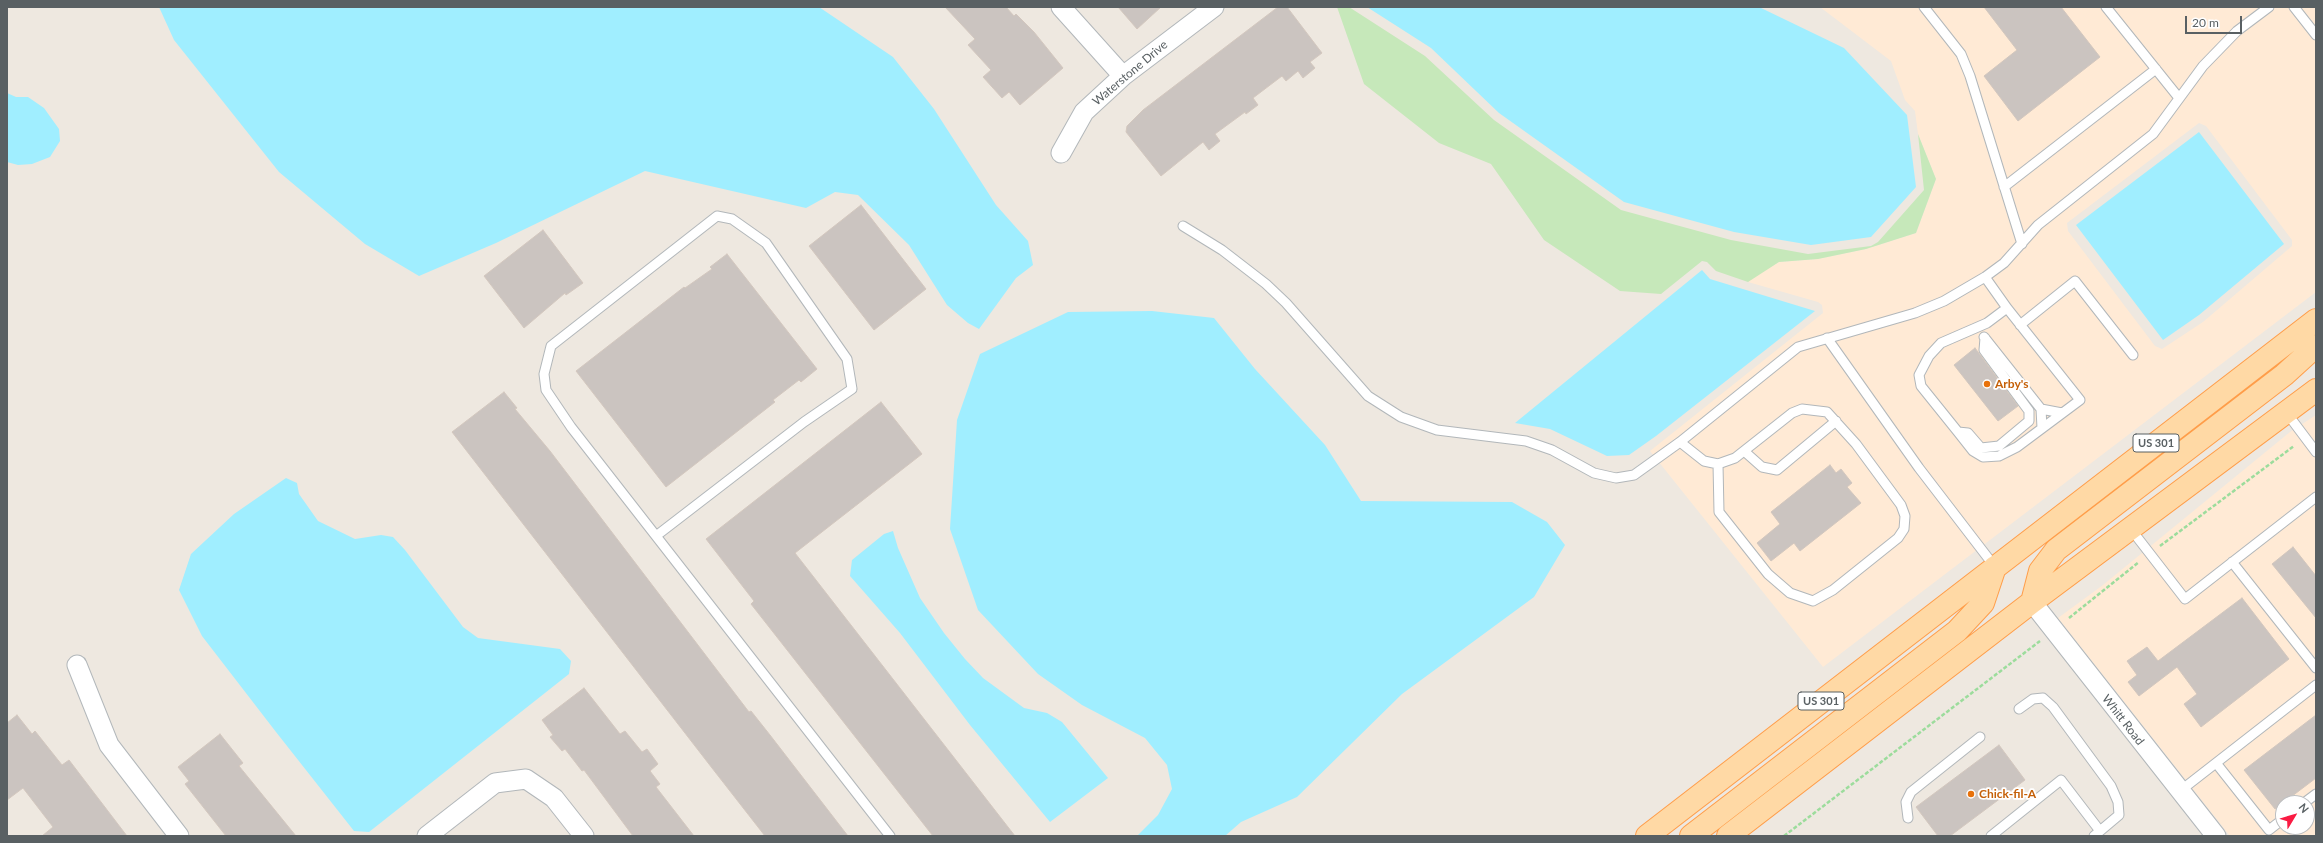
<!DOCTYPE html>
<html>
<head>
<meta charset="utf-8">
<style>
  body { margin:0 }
  #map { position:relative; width:2323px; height:843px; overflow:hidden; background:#eee8e0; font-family:Lato,sans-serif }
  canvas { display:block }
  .frame { position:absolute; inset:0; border:8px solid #596063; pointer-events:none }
  .north { position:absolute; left:2275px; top:795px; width:40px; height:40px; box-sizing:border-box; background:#fff; border:1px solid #bdbfc1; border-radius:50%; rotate:52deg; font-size:11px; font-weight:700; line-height:16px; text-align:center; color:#596063 }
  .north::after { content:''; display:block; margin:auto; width:14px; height:18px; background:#fa1b43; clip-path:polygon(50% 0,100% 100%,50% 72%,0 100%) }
  .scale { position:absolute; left:2185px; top:16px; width:57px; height:18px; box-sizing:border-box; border:2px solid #596063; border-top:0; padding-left:5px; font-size:12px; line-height:14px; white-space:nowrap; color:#596063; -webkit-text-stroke:3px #fff; paint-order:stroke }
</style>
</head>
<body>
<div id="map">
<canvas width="2323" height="843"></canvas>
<div class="frame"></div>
<div class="north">N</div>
<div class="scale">20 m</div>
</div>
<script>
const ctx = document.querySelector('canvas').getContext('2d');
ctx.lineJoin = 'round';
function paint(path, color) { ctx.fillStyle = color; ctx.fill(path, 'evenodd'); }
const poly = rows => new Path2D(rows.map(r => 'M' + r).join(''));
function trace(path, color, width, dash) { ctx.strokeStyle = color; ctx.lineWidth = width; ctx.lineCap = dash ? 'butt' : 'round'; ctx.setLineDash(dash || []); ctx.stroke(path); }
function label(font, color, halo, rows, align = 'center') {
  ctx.font = font + ' Lato,sans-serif'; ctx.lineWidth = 3.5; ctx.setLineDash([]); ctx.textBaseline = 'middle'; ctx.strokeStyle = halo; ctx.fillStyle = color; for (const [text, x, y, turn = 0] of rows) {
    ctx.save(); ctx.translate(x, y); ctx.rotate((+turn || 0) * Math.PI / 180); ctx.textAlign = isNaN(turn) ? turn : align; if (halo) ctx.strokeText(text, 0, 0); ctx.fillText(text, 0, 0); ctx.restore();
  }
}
const commercial = poly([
  [1820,7,2316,7,2316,292,1823,667,1650,451,1823,313,1822,305,1818,302,1748,282,1750,279,1779,262,1818,259,1866,249,1916,233,1936,179,1918,134,1915,111,1905,100,1891,61],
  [2199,123,2206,126,2292,240,2292,246,2203,322,2162,349,2155,346,2068,231,2067,223],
  [2316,415,2316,836,2230,836,2058,618,2103,585,2290,432],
  [2283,803,2307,803,2307,827,2283,827]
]);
const green = poly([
  [1337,7,1349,7,1425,56,1494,120,1621,210,1731,240,1808,254,1871,246,1878,242,1924,190,1918,134,1936,179,1916,233,1866,249,1818,259,1779,262,1748,282,1716,271,1707,262,1702,261,1661,294,1620,291,1544,240,1491,164,1439,143,1364,84]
]);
const water = poly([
  [159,7,819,7,893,57,934,109,996,205,1028,241,1033,265,1016,278,979,329,968,323,947,305,909,245,858,195,835,192,806,208,645,171,496,243,419,276,365,244,279,172,174,40],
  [1367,7,1759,7,1844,48,1907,115,1916,187,1871,237,1811,245,1734,232,1624,202,1499,113,1431,48],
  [7,93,16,97,28,97,44,108,59,129,60,141,50,157,32,164,18,165,7,162],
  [2199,132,2284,244,2199,315,2163,340,2076,225],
  [1702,270,1710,279,1815,311,1656,436,1629,455,1607,456,1550,429,1515,423],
  [1152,311,1214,318,1255,369,1325,445,1361,501,1512,502,1547,522,1565,545,1534,597,1402,694,1297,797,1241,822,1225,836,1137,836,1158,815,1172,789,1167,765,1145,738,1082,705,1038,674,978,610,950,529,957,420,980,354,1068,312],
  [286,478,297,483,299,494,318,521,355,539,381,535,393,537,405,550,463,627,478,638,560,649,571,661,569,674,369,832,354,831,276,732,202,636,179,590,191,554,234,514],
  [893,531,898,548,920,598,944,633,965,659,983,678,1024,708,1047,713,1062,722,1108,778,1050,822,970,725,900,633,850,576,852,560,884,534]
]);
const building = poly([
  [945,7,1006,7,1014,16,1016,14,1034,32,1063,68,1020,105,1009,92,1002,98,983,77,991,70,968,45,975,39,945,7],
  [1118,7,1161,7,1137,29,1118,7],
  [1278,7,1287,7,1322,53,1310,62,1315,68,1303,78,1298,71,1286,81,1282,76,1253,98,1258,105,1246,114,1245,112,1215,134,1220,141,1209,150,1203,142,1161,176,1126,132,1127,126,1143,110,1278,7],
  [1984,7,2061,7,2100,57,2018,121,1984,76,2017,50,1984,7],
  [861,205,926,289,874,330,809,246,861,205],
  [543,230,583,283,566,295,565,293,524,328,484,276,543,230],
  [727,254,817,369,801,382,799,380,773,400,775,402,666,487,576,371,684,287,685,288,712,269,710,267,727,254],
  [1975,348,2018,406,1998,421,1954,365,1975,348],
  [504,392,517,408,515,409,550,451,749,712,751,711,770,735,848,836,765,836,712,768,452,432,504,392],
  [881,402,922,454,795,553,1015,836,933,836,751,604,754,601,706,539,881,402],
  [1830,465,1836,473,1841,469,1852,483,1847,487,1861,503,1800,551,1794,543,1771,561,1757,543,1780,524,1771,512,1830,465],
  [2293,547,2316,576,2316,618,2272,564,2293,547],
  [2242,598,2289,659,2201,727,2184,704,2197,694,2177,667,2139,696,2128,682,2137,675,2127,661,2147,647,2158,661,2242,598],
  [584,688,620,734,625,731,642,752,647,749,658,764,650,771,660,784,656,787,694,836,633,836,584,770,582,771,565,749,562,751,550,737,553,735,542,720,584,688],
  [17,715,32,734,35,731,62,765,69,760,127,836,42,836,53,827,23,788,7,800,7,723,17,715],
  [2316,715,2316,778,2275,809,2244,770,2316,715],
  [220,734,243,763,239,766,296,836,226,836,185,784,189,781,178,767,220,734],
  [1999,745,2025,780,1950,836,1938,836,1916,807,1999,745]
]);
const path = poly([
  [2160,546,2294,446],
  [2069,618,2139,562],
  [1784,836,2040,641]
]);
const service = poly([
  [1924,7,1961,54,1970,76,2022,244],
  [2106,7,2179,98],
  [2294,7,2316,35],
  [2004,187,2156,69],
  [1183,226,1222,250,1266,284,1286,303,1368,396,1401,417,1437,430,1526,441,1552,450,1594,473,1616,478,1634,475,1680,442,1798,347,1915,313,1944,301,1985,277,2004,263,2038,225,2153,134,2203,66,2237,31,2269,7],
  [1985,277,2007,308,2080,400,2017,447,1999,456,1983,457,1973,451,1958,432,1921,386,1919,375,1929,356,1941,343,1987,323,2007,308],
  [2020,325,2075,281,2133,355],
  [1984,337,2041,409,2042,428],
  [1827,338,1919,468,1995,567],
  [2041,409,2062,413],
  [2286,412,2316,452],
  [1958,432,1968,433,1981,448,1999,446,2029,421,2029,411,1984,350,1985,338],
  [1680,442,1704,461,1718,464,1735,458,1792,413,1802,409,1827,412,1856,444,1901,505,1905,516,1904,529,1898,538,1833,590,1813,601,1790,593,1768,574,1719,512,1718,464],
  [1744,451,1762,467,1777,470,1836,421],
  [2130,528,2185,599,2316,497],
  [656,536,804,422,852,389,847,359,766,243,732,219,717,216,551,346,544,374,546,390,571,427,656,536,890,836],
  [2232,562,2316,668],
  [2019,709,2033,699,2043,698,2053,707,2111,786,2118,802,2119,815,2100,831],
  [2216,763,2269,830,2283,819],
  [2180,791,2316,685],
  [2304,803,2316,794],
  [1908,818,1906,802,1911,792,1980,737],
  [1991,836,2061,780,2100,831,2094,836]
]);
const minor = poly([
  [1061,7,1123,76],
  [1061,153,1084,112,1123,76,1214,7],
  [2032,602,2216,836],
  [77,665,109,745,179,836],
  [427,836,495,783,526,779,554,798,584,836]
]);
const primary = poly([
  [2032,602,2040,571,2056,550,2284,375,2316,346],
  [1647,836,2316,320],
  [1691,836,1957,631,1983,603,1995,567],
  [1728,836,2032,602,2316,390]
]);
const markers = [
  [1987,384,4,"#e8710a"],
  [1971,794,4,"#e8710a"]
];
const shields = [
  [2156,443,46],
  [1821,701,46]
];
const shieldNames = [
  ["US 301",2156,443],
  ["US 301",1821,701]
];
const streetNames = [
  ["Waterstone Drive",1130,73,-40],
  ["Whitt Road",2123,720,52]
];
const foodNames = [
  ["Arby's",1995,384],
  ["Chick-fil-A",1979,794]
];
paint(commercial, '#ffead5');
paint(green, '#c6e8ba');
paint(water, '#a0eeff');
paint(building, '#cbc4c0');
trace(building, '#d3c7be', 1);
trace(service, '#b2b7ba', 11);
trace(minor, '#b2b7ba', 21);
trace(primary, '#ff9d49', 24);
trace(path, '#9cdc9c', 2.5, [4, 2]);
trace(service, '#fff', 9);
trace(minor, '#fff', 19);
trace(primary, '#ffd9a5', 22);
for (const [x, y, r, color] of markers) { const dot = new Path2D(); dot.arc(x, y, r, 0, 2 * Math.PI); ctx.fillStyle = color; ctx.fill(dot); trace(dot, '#fff', 1.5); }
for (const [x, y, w] of shields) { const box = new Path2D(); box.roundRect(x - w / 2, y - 9, w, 18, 3); ctx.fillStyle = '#fff'; ctx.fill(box); trace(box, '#596063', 1); }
label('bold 11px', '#596063', null, shieldNames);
label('12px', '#596063', '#fff', streetNames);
label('bold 12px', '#c56008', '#fff', foodNames, 'left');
</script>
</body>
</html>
